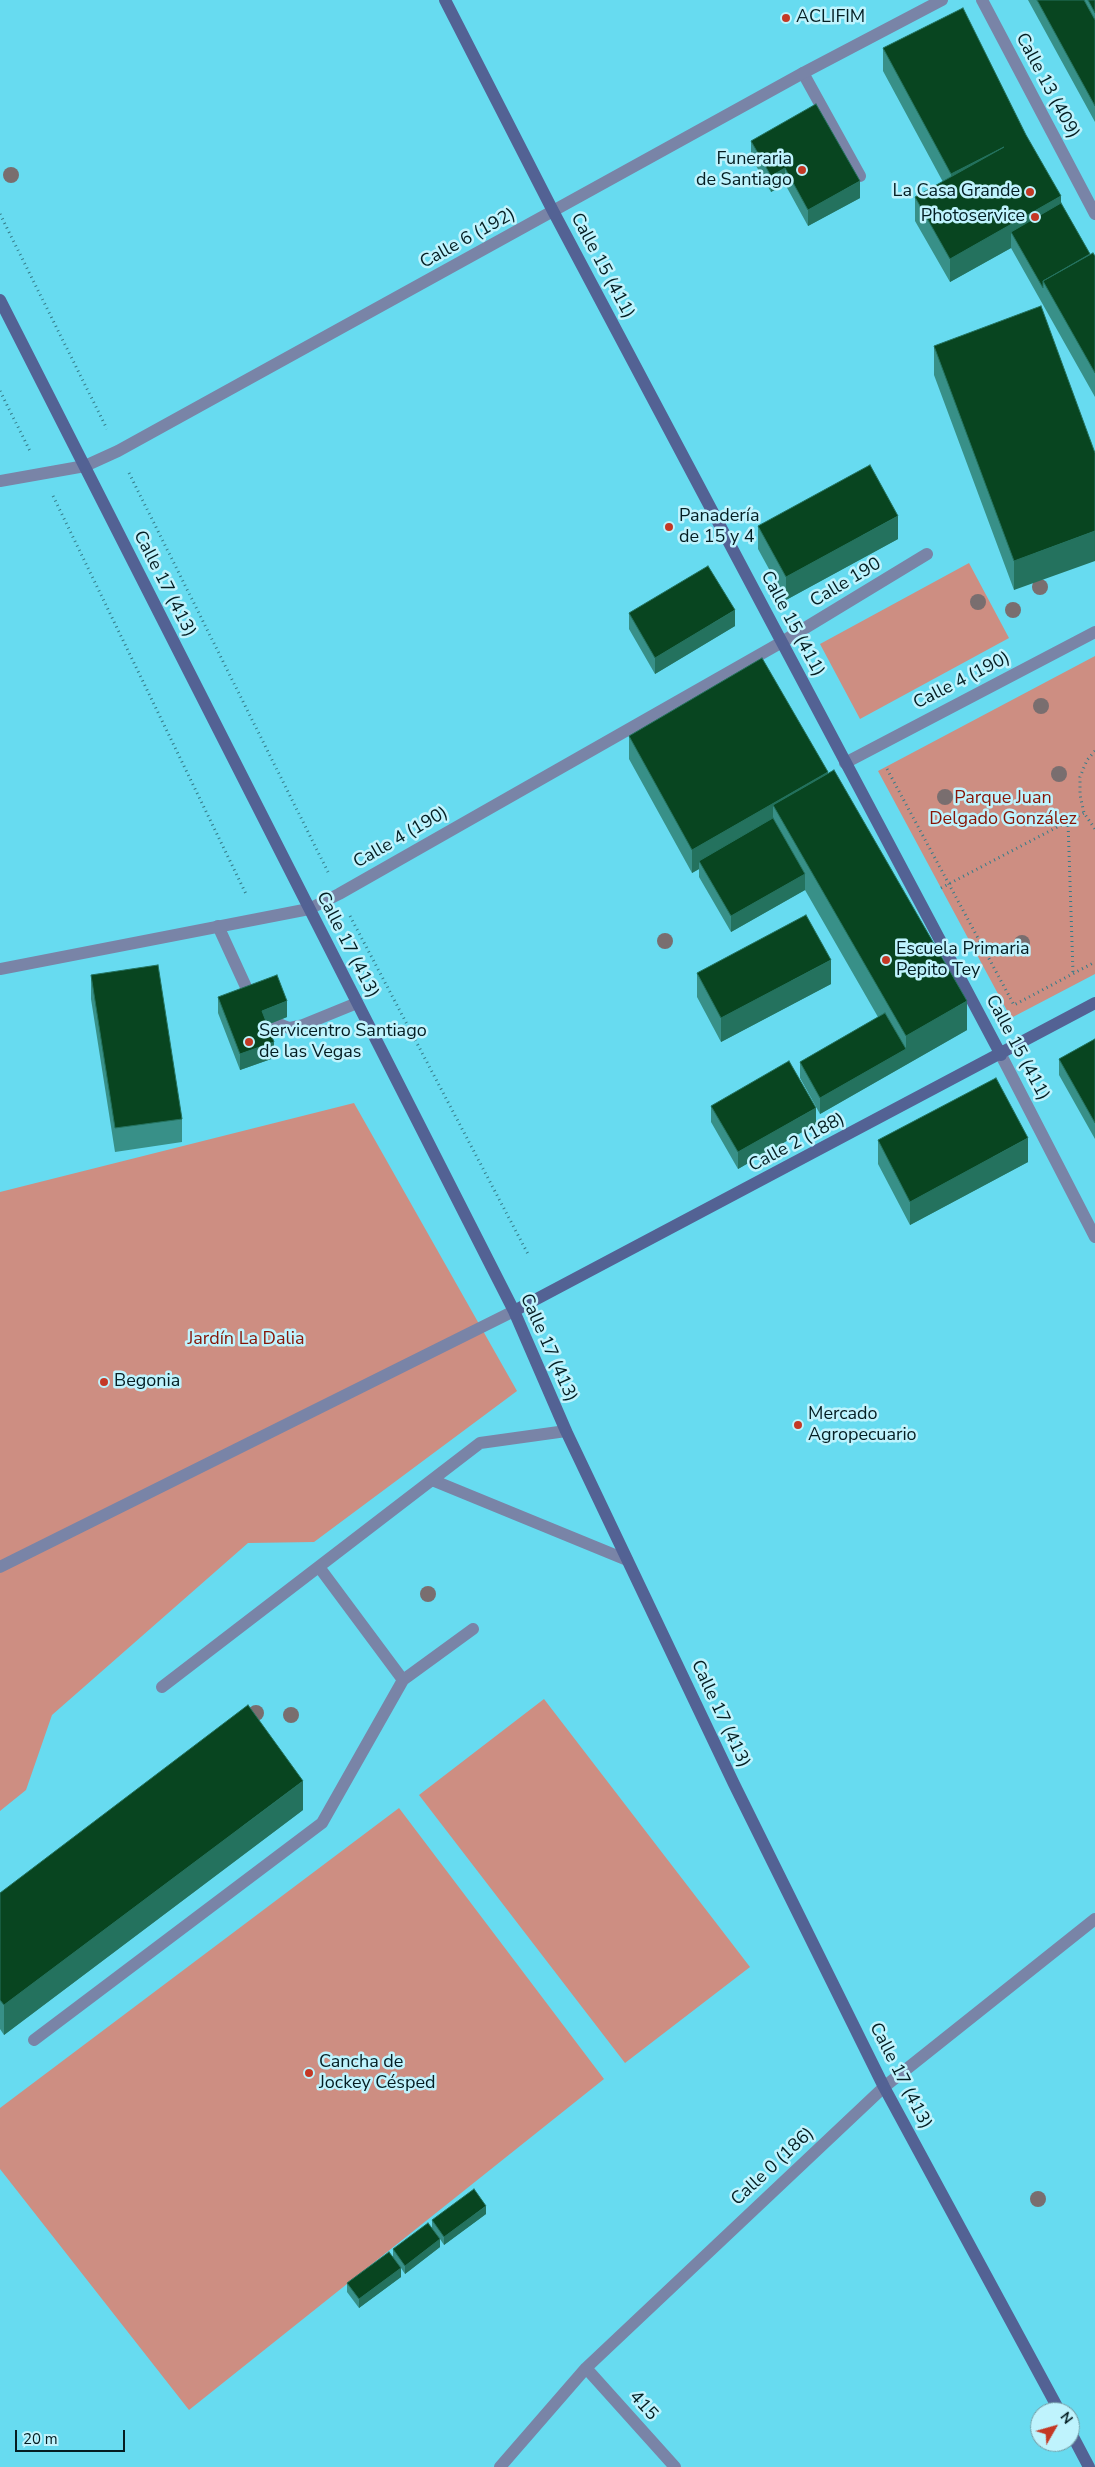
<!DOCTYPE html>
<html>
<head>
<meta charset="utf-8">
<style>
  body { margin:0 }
  #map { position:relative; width:1095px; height:2467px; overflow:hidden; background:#67dbf0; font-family:"Nunito Sans",sans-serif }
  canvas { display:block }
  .north { position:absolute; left:1030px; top:2402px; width:50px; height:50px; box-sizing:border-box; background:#bff3fd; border:1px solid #749ea6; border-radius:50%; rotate:52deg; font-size:14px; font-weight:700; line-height:20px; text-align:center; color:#041e23 }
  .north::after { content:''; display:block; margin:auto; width:18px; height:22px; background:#c43825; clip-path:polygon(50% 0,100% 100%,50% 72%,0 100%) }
  .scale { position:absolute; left:15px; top:2430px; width:110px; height:22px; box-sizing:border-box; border:2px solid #041e23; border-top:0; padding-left:6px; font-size:15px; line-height:18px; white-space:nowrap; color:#041e23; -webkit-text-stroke:4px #bff3fd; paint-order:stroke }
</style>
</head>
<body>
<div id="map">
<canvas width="1095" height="2467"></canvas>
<div class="north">N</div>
<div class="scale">20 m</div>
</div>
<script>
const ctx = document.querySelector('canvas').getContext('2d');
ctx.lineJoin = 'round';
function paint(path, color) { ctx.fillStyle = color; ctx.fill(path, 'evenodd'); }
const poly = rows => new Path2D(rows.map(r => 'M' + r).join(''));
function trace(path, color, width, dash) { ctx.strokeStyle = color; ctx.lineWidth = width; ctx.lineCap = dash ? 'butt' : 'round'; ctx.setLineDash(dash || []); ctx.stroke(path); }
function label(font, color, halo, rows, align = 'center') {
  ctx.font = font + ' "Nunito Sans",sans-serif'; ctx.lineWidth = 5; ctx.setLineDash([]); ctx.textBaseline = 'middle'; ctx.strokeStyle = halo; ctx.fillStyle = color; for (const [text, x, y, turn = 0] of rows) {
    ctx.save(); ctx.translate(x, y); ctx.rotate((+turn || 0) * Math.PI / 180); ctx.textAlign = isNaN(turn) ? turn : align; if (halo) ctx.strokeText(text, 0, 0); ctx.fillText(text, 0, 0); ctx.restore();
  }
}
const green = poly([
  [969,563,1009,638,860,719,820,644],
  [1095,656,1095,974,1011,1018,878,771],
  [354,1103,517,1391,314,1542,248,1543,52,1715,26,1790,0,1811,0,1192],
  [544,1699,750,1967,625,2063,419,1795],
  [399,1808,604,2079,189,2410,0,2169,0,2108]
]);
const path = poly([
  [0,214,107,429],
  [0,391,30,451],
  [129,473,328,872],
  [53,496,247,896],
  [1095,751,1087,760,1080,777,1080,795,1084,813,1095,829],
  [887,769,1014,1005,1095,962],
  [1068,821,1073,973],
  [941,888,1084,813],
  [350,916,529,1256]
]);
const lane = poly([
  [803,73,860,176],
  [218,926,252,1000],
  [274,1022,289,1028,303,1025,357,1003],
  [432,1480,627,1560],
  [0,1567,514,1311],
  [319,1567,403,1680],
  [162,1687,480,1443,566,1431],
  [34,2040,322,1823,403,1680,473,1629]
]);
const street = poly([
  [982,0,1095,214],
  [0,481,85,466,118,451,803,73,942,0],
  [845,763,1095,632],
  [0,969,309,909,339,894,782,642,927,554],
  [1001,1055,1095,1237],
  [586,2368,675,2467],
  [500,2467,586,2368,884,2087,1095,1919]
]);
const secondary = poly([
  [445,0,553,211,1001,1055],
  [0,300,514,1311,566,1431,734,1784,884,2087,1060,2412],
  [514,1311,1095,1003],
  [1070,2431,1089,2467]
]);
const trees = [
  [11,175],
  [1040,587],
  [978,602],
  [1013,610],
  [1041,706],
  [1059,774],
  [945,797],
  [665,941],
  [1022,943],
  [428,1594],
  [256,1713],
  [291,1715],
  [1038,2199]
];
const wall = poly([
  [1028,0,1095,0,1095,122],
  [883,48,1061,203,1090,254,1095,256,1095,397,1011,248,950,282,915,221,915,197,943,182,883,71],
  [751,141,860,198,808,226,785,184,771,192,751,157],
  [934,346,1095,453,1014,590,934,375],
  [758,526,898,539,786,600,758,549],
  [629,613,735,626,655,674,629,629],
  [629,736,828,773,967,1030,820,1114,800,1078,800,1062,878,1017,805,890,731,932,699,877,699,869,692,873,629,759],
  [697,973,831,984,721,1042,697,997],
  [91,975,182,1119,182,1142,115,1152,91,999],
  [218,997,287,1017,267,1025,274,1058,240,1070,218,1013],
  [1095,1039,1095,1139,1059,1075,1059,1059],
  [711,1106,816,1124,738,1169,711,1122],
  [878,1140,1028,1162,910,1225,878,1164],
  [303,1810,4,2035,0,2029,0,1893],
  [486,2214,444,2245,440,2239,440,2247,405,2274,401,2268,401,2277,359,2308,347,2292,347,2283,393,2258,393,2249,432,2228,432,2220]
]);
const shadedWall = poly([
  [1004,147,951,197,951,174],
  [785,168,785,184,771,192,771,176],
  [860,181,860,198,808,226,808,210],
  [1061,196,1061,219,1011,232,1011,248,950,282,950,259],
  [898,516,898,539,786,600,786,577],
  [1095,531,1095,561,1014,590,1014,561],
  [735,610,735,626,655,674,655,658],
  [828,772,828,795,773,805,773,827,699,861,699,869,692,873,692,850],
  [805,874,805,890,731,932,731,916],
  [831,960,831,984,721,1042,721,1018],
  [287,1001,287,1017,262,1027,262,1011],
  [967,1001,967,1030,820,1114,820,1098,906,1049,906,1036],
  [274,1042,274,1058,240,1070,240,1054],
  [816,1108,816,1124,738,1169,738,1152],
  [1028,1138,1028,1162,910,1225,910,1202],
  [303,1781,303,1810,4,2035,4,2005],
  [486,2206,486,2214,444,2245,444,2237],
  [440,2239,440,2247,405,2274,405,2266],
  [401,2268,401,2277,359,2308,359,2299]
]);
const building = poly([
  [1037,0,1084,0,1095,20,1095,106,1037,0],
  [1088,0,1095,0,1095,13,1088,0],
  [963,8,1026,135,1061,196,950,259,915,197,1004,147,951,174,883,48,963,8],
  [816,104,860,181,808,210,785,168,771,176,751,141,816,104],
  [1061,203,1090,254,1043,281,1043,288,1011,232,1061,203],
  [1093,253,1095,256,1095,373,1043,281,1093,253],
  [1041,306,1095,453,1095,531,1014,561,934,346,1041,306],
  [870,465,898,516,786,577,758,526,870,465],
  [708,566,735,610,655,658,629,613,708,566],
  [762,658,828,772,692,850,629,736,762,658],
  [834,770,967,1001,906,1036,773,805,834,770],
  [773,818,805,874,731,916,699,861,773,818],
  [806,915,831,960,721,1018,697,973,806,915],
  [158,965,182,1119,115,1128,91,975,158,965],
  [277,975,287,1001,262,1011,274,1042,240,1054,218,997,277,975],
  [885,1013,906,1049,820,1098,800,1062,885,1013],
  [1095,1039,1095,1123,1059,1059,1095,1039],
  [789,1061,816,1108,738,1152,711,1106,789,1061],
  [996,1078,1028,1138,910,1202,878,1140,996,1078],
  [248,1705,303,1781,4,2005,0,2000,0,1893,248,1705],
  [474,2189,486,2206,444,2237,432,2220,474,2189],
  [428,2223,440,2239,405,2266,393,2249,428,2223],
  [389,2252,401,2268,359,2299,347,2283,389,2252]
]);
const markers = [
  [786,18,5,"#c43825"],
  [802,170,5,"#c43825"],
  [1030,192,5,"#c43825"],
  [1035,217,5,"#c43825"],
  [669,527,5,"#c43825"],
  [886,960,5,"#c43825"],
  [249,1042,5,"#c43825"],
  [104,1382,5,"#c43825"],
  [798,1425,5,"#c43825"],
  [309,2073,5,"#c43825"]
];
const poiNames = [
  ["ACLIFIM",796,18],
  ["Funeraria",792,160,"right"],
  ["de Santiago",792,181,"right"],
  ["La Casa Grande",1020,192,"right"],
  ["Photoservice",1025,217,"right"],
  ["Panadería",679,517],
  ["de 15 y 4",679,538],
  ["Escuela Primaria",896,950],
  ["Pepito Tey",896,971],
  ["Servicentro Santiago",259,1032],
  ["de las Vegas",259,1053],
  ["Begonia",114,1382],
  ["Mercado",808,1415],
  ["Agropecuario",808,1436],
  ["Cancha de",319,2063],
  ["Jockey Césped",319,2084]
];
const streetNames = [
  ["Calle 13 (409)",1047,86,62],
  ["Calle 6 (192)",468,239,-29],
  ["Calle 15 (411)",602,266,62],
  ["Calle 190",846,583,-31],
  ["Calle 17 (413)",164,584,63],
  ["Calle 15 (411)",792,624,62],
  ["Calle 4 (190)",962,681,-27],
  ["Calle 4 (190)",401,838,-30],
  ["Calle 17 (413)",347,945,63],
  ["Calle 15 (411)",1017,1048,62],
  ["Calle 2 (188)",797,1143,-28],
  ["Calle 17 (413)",548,1348,66],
  ["Calle 17 (413)",720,1714,65],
  ["Calle 17 (413)",900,2076,63],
  ["Calle 0 (186)",773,2167,-43],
  ["415",643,2406,48]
];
const parkNames = [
  ["Parque Juan",1003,799],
  ["Delgado González",1003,820],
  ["Jardín La Dalia",246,1340]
];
paint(green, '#cd8e82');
trace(path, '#357c89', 3, [1, 4]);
trace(lane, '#7984a7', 12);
trace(street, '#7984a7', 12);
trace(secondary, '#536294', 12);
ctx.fillStyle = '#796e6f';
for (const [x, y] of trees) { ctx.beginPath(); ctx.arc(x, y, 8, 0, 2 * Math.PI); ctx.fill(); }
paint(wall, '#389088');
paint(shadedWall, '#24725e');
paint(building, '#084520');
trace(building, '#24725e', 1);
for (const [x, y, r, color] of markers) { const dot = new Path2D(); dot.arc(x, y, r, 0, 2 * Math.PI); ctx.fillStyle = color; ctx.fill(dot); trace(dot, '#bff3fd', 2); }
label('18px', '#041e23', '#bff3fd', poiNames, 'left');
label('18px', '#041e23', '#bff3fd', streetNames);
label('18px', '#871405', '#bff3fd', parkNames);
</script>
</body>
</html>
